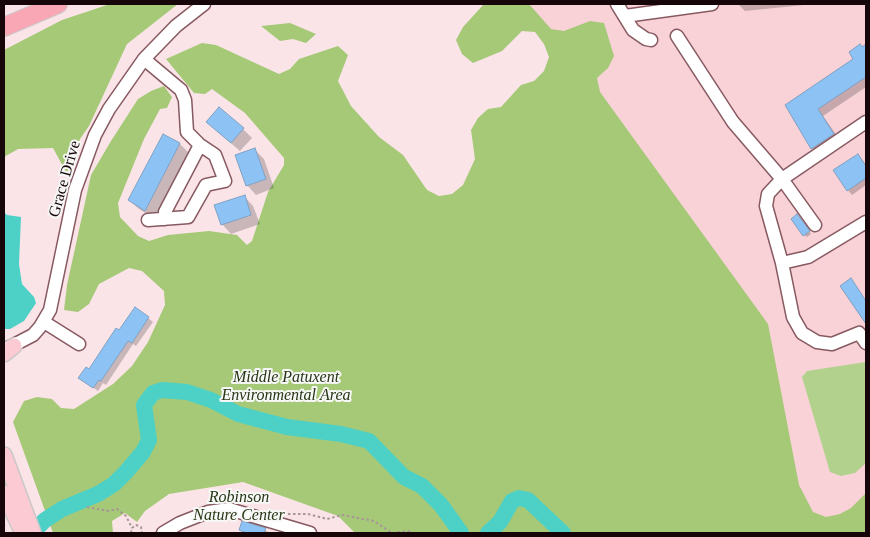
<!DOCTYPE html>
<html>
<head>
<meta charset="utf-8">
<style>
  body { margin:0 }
  #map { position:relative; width:870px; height:537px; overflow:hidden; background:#fae4e7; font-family:"Times New Roman",serif }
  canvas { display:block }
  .frame { position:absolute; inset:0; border:5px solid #160609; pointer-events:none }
</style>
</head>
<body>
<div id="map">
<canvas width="870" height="537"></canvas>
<div class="frame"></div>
</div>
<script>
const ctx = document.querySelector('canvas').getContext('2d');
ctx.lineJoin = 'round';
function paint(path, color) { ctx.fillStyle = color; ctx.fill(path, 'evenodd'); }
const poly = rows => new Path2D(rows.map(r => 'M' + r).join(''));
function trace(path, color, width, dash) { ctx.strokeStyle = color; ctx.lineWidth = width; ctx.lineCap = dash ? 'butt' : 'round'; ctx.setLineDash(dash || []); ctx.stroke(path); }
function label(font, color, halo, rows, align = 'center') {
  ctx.font = font + ' "Times New Roman",serif'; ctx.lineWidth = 4; ctx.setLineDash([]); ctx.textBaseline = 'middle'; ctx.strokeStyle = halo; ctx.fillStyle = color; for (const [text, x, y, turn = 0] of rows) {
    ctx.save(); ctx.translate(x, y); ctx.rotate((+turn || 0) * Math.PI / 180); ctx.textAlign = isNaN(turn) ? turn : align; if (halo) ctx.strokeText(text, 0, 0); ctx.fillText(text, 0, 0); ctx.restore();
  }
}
const built = poly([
  [516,4,866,4,866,533,596,533,768,325]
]);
const green = poly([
  [866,362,866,463,855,473,841,476,830,472,802,377,807,371]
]);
const forest = poly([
  [110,4,178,4,127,44,89,126,80,139,72,168,66,172,53,148,18,149,4,157,4,50,62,20],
  [484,4,529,4,551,29,564,31,590,21,604,23,614,56,608,68,597,78,600,92,768,324,799,485,813,512,826,517,840,514,851,508,866,493,866,533,355,533,338,516,243,482,169,494,145,511,137,522,125,513,112,521,113,533,53,533,13,422,24,401,37,397,52,399,61,408,74,409,113,384,132,366,148,342,165,305,164,291,142,271,129,268,99,284,89,304,78,312,64,310,67,285,91,175,111,141,138,99,151,91,164,86,172,97,167,108,160,109,144,139,118,203,120,217,138,236,149,241,168,235,209,231,237,235,247,245,252,241,268,192,284,165,284,158,245,113,212,89,205,94,194,93,166,59,202,43,216,45,279,74,290,69,299,59,338,46,348,55,338,81,351,106,379,137,403,155,427,190,439,196,452,194,463,185,475,159,471,130,478,118,488,109,501,107,521,85,534,81,544,71,549,57,544,44,535,32,522,31,502,51,473,63,462,54,456,40,463,27],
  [290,23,316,34,306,43,293,39,280,41,261,26]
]);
const water = poly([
  [4,212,7,215,21,217,19,264,22,284,34,297,36,303,24,321,10,329,4,329]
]);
const shadow = poly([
  [738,4,814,4,745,11],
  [866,46,866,87,823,116,840,140,818,155,812,148,786,105,855,59],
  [243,129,252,138,240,151,217,131],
  [164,135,180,144,189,153,155,219,139,209,129,200],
  [255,150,264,159,274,188,256,195,247,185],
  [858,155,866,165,866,185,852,195,848,190],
  [244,196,253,206,260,224,231,234,222,224],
  [800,218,811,234,807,237,804,235],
  [148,318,153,322,136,346,133,344,106,385,103,383,98,391,80,378,89,370,119,332],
  [243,523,265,530,269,533,243,533,240,530]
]);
const river = poly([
  [32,533,45,520,62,509,98,494,114,484,126,472,143,452,149,440,144,405,153,393,162,390,187,392,211,400,238,414,287,427,341,434,369,441,404,477,422,486,441,505,461,533],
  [488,533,500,522,512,501,519,498,528,500,563,533]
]);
const building = poly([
  [860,44,862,47,866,44,866,77,818,109,834,134,811,149,785,105,853,59,849,52,860,44],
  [219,107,244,128,231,143,206,122,219,107],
  [163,134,180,143,145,211,128,200,163,134],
  [255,148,266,179,246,186,235,155,255,148],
  [858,154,866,166,866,178,847,191,833,170,858,154],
  [245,195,251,215,221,225,214,205,245,195],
  [797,214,810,231,803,236,791,219,797,214],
  [851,278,866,301,866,324,840,286,851,278],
  [135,307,149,317,132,343,128,341,101,381,99,380,93,388,78,378,86,367,89,369,116,328,119,330,135,307],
  [242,521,266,528,264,533,247,533,239,530,242,521]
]);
const path = poly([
  [87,507,108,511,117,509,126,516,132,528],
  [283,514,308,514,327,519,342,515,374,521,392,533,409,531,411,533],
  [131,533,132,528,136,525,141,527,142,533]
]);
const minor = poly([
  [617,4,633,30,646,39,651,40],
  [625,16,712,4],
  [677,36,733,122,782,179,815,225],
  [144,59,181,90,185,100,187,132,200,145,215,155,225,181,206,185,188,217,148,220],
  [866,122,782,179,768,194,766,206,782,263,793,317,802,333,817,342,832,344,859,333,866,343],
  [165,219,165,212,200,145],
  [782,263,808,257,866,222],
  [44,322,79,344],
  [6,349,33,335,40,327,50,310,75,190,95,135,109,109,144,59,176,26,204,4],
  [163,533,180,523,208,512,229,509,310,533]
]);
const major = poly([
  [4,354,14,346],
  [4,455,33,533],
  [4,493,23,533]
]);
const highway = poly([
  [4,27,58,4]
]);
const streetNames = [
  ["Grace Drive",65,179,-74]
];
const parkNames = [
  ["Middle Patuxent",286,378],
  ["Environmental Area",286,396],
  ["Robinson",239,498],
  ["Nature Center",239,516]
];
paint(built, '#f8d2d7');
paint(green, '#b2d18c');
paint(forest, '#a5c977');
paint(water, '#4dd1c7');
paint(shadow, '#0003');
trace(river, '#4dd1c7', 16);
paint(building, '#8dc2f5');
trace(building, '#7fa1c3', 1);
trace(minor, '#875960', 15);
trace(major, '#ccc8c9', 18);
trace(highway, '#ccc8c9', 20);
trace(path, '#a99598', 2, [2.5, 2.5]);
trace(minor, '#fff', 12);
trace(major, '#fccad3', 15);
trace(highway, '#faa7b5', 18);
label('16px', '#160609', '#f7f7f7', streetNames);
label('italic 16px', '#273614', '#f7f7f7', parkNames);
</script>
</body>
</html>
